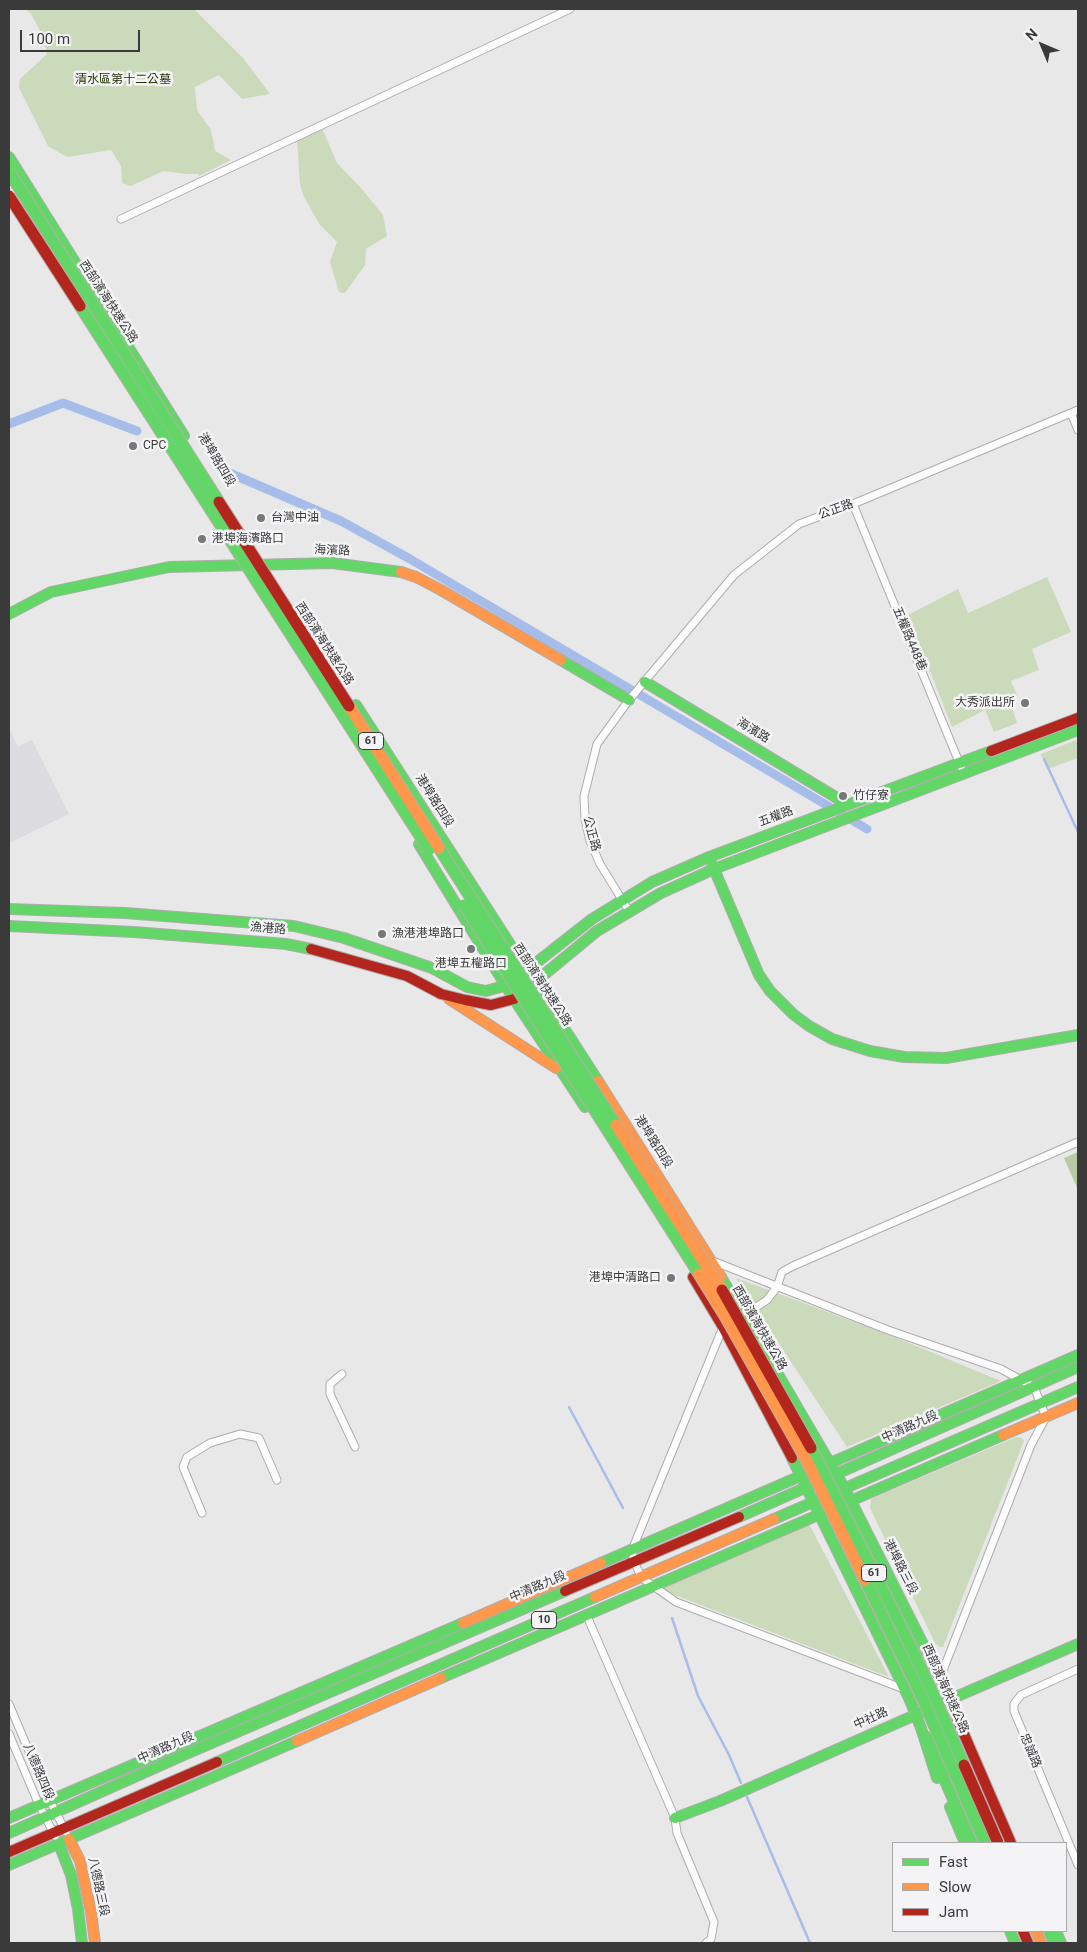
<!DOCTYPE html>
<html>
<head>
<meta charset="utf-8">
<style>
  body { margin:0 }
  #map { position:relative; width:1087px; height:1952px; overflow:hidden; background:#e8e8e8; font-family:Roboto,sans-serif }
  canvas { display:block }
  .frame { position:absolute; inset:0; border:10px solid #3a3a3b; pointer-events:none }
  .legend { position:absolute; left:892px; top:1842px; width:175px; height:90px; box-sizing:border-box; background:#f4f4f6; border:1px solid #aaaaab; margin:0; padding:6px 9px; list-style:none; font-size:15px; color:#3a3a3b }
  .legend li { display:flex; align-items:center; gap:10px; height:25px }
  .legend b { width:25px; border:1px solid #aaaaab }
  .north { position:absolute; left:1017px; top:20px; width:50px; height:50px; -webkit-text-stroke:4px #f4f4f6; paint-order:stroke; rotate:315deg; font-size:14px; font-weight:700; line-height:20px; text-align:center; color:#3a3a3b }
  .north::after { content:''; display:block; margin:auto; width:18px; height:22px; background:#3a3a3b; clip-path:polygon(50% 0,100% 100%,50% 72%,0 100%) }
  .scale { position:absolute; left:20px; top:30px; width:120px; height:22px; box-sizing:border-box; border:2px solid #3a3a3b; border-top:0; padding-left:6px; font-size:15px; line-height:18px; white-space:nowrap; color:#3a3a3b; -webkit-text-stroke:4px #f4f4f6; paint-order:stroke }
</style>
</head>
<body>
<div id="map">
<canvas width="1087" height="1952"></canvas>
<div class="frame"></div>
<ul class="legend">
<li><b style="height:6px;background:#63d668"></b>Fast</li>
<li><b style="height:6px;background:#ff974d"></b>Slow</li>
<li><b style="height:6px;background:#b3261e"></b>Jam</li>
</ul>
<div class="north">N</div>
<div class="scale">100 m</div>
</div>
<script>
const ctx = document.querySelector('canvas').getContext('2d');
ctx.lineJoin = 'round';
function paint(path, color) { ctx.fillStyle = color; ctx.fill(path, 'evenodd'); }
const poly = rows => new Path2D(rows.map(r => 'M' + r).join(''));
function trace(path, color, width, dash) { ctx.strokeStyle = color; ctx.lineWidth = width; ctx.lineCap = dash ? 'butt' : 'round'; ctx.setLineDash(dash || []); ctx.stroke(path); }
function label(font, color, halo, rows, align = 'center') {
  ctx.font = font + ' Roboto,"Noto Sans TC",sans-serif'; ctx.lineWidth = 5; ctx.setLineDash([]); ctx.textBaseline = 'middle'; ctx.strokeStyle = halo; ctx.fillStyle = color; for (const [text, x, y, turn = 0] of rows) {
    ctx.save(); ctx.translate(x, y); ctx.rotate((+turn || 0) * Math.PI / 180); ctx.textAlign = isNaN(turn) ? turn : align; if (halo) ctx.strokeText(text, 0, 0); ctx.fillText(text, 0, 0); ctx.restore();
  }
}
const built = poly([
  [9,728,18,747,32,740,69,814,9,843]
]);
const green = poly([
  [25,9,194,9,243,58,270,94,242,99,219,75,195,87,197,110,211,130,215,151,231,160,199,176,198,174,187,174,163,171,131,186,122,183,121,166,111,150,67,157,48,146,19,88,20,79,47,54,43,36,31,14],
  [322,128,337,163,361,188,383,215,387,236,366,249,365,265,345,293,339,292,330,262,337,242,320,225,304,197,300,185,297,139],
  [1047,577,1071,632,1032,649,1039,670,1011,681,1017,695,1009,698,1017,723,994,732,985,710,952,727,908,615,958,589,968,613],
  [1076,740,1078,745,1078,758,1047,769,1041,754],
  [736,1278,887,1334,1001,1381,847,1447],
  [1016,1437,1022,1438,1024,1441,943,1647,940,1647,935,1643,870,1508,871,1499],
  [809,1524,889,1677,659,1589]
]);
const forest = poly([
  [1078,1152,1078,1190,1064,1158]
]);
const stream = poly([
  [1044,759,1078,832],
  [569,1407,623,1508],
  [672,1618,698,1696,729,1755,741,1783],
  [747,1797,810,1943]
]);
const canal = poly([
  [9,424,63,403,137,431],
  [225,471,341,521,410,559,867,829]
]);
const street = poly([
  [121,219,570,9],
  [1071,413,1078,430],
  [853,504,961,767],
  [629,911,600,864,590,841,585,819,584,796,597,744,629,700,734,575,799,524,853,504,1078,410],
  [710,1260,888,1330,1001,1369,1034,1387,1046,1417,1031,1445,940,1678],
  [741,1317,767,1300,777,1287,782,1272,793,1266,1078,1142],
  [725,1326,723,1327,632,1550,634,1562,642,1578,676,1602,904,1689],
  [342,1374,330,1384,330,1394,355,1447],
  [202,1513,183,1467,187,1457,210,1443,240,1434,259,1438,277,1480],
  [586,1614,675,1818,677,1833,714,1922,711,1939,706,1943],
  [1078,1669,1021,1695,1014,1704,1014,1711,1078,1865],
  [9,1704,50,1801,66,1832],
  [9,1734,39,1805,55,1836]
]);
const fast = poly([
  [9,157,184,436],
  [9,614,51,592,169,567,332,563,401,572],
  [561,660,629,700],
  [645,682,847,804],
  [356,705,598,1081],
  [419,844,514,999,585,1107],
  [712,864,759,975,770,991,793,1014,809,1026,832,1039,870,1051,904,1057,946,1058,1078,1035],
  [9,909,125,913,294,926,344,938,432,968,467,987,486,991,511,984],
  [9,926,134,932,286,944,311,949],
  [522,974,592,919,652,882,709,857,991,751],
  [529,987,597,931,661,893,714,869,1078,730],
  [721,1277,845,1489,940,1678,957,1718],
  [792,1458,909,1698,921,1728,937,1778],
  [739,1517,1078,1367],
  [774,1519,1078,1387],
  [601,1563,1078,1355],
  [441,1678,1003,1435],
  [944,1702,1078,1644],
  [927,1737,947,1772],
  [217,1762,595,1597],
  [938,1765,972,1843],
  [950,1807,965,1843],
  [9,1818,463,1623],
  [675,1818,720,1801,922,1712],
  [9,1833,186,1754,565,1591],
  [59,1844,71,1875,78,1909,82,1943],
  [9,1865,297,1741],
  [1010,1931,1015,1943],
  [1049,1931,1054,1943],
  [1056,1931,1061,1943]
]);
const slow = poly([
  [401,572,416,577,441,590,561,660],
  [449,999,556,1068],
  [598,1081,721,1277],
  [1003,1435,1078,1403],
  [595,1597,774,1519],
  [463,1623,601,1563],
  [297,1741,441,1678],
  [69,1839,80,1861,91,1912,95,1943],
  [1036,1931,1041,1943]
]);
const jam = poly([
  [991,751,1078,718],
  [311,949,407,976,441,994,465,1000,491,1005,514,999,518,996],
  [693,1277,723,1327,792,1458],
  [565,1591,739,1517],
  [957,1718,1011,1843],
  [9,1852,217,1762],
  [1023,1931,1028,1943]
]);
const fastBridge = poly([
  [9,172,219,502],
  [80,306,429,850],
  [439,848,616,1125],
  [464,905,699,1274],
  [811,1448,897,1618,931,1689,964,1765],
  [865,1580,920,1693,985,1843]
]);
const slowBridge = poly([
  [349,706,439,848],
  [616,1125,722,1290],
  [699,1274,725,1316,807,1461,865,1580]
]);
const jamBridge = poly([
  [9,196,80,306],
  [219,502,349,706],
  [722,1290,811,1448],
  [964,1765,998,1843]
]);
const markers = [
  [133,446,5,"#777778"],
  [261,518,5,"#777778"],
  [202,539,5,"#777778"],
  [1025,703,5,"#777778"],
  [843,796,5,"#777778"],
  [382,934,5,"#777778"],
  [471,949,5,"#777778"],
  [671,1278,5,"#777778"]
];
const shields = [
  [371,741,25],
  [874,1573,25],
  [544,1620,25]
];
const shieldNames = [
  ["61",371,741],
  ["61",874,1573],
  ["10",544,1620]
];
const parkNames = [
  ["清水區第十二公墓",123,80]
];
const streetNames = [
  ["西部濱海快速公路",108,302,57],
  ["港埠路四段",216,460,59],
  ["公正路",836,510,-20],
  ["海濱路",332,551,2],
  ["五權路448巷",909,639,67],
  ["西部濱海快速公路",324,644,57],
  ["海濱路",753,731,31],
  ["港埠路四段",434,801,58],
  ["五權路",776,817,-21],
  ["公正路",591,834,75],
  ["漁港路",268,929,5],
  ["西部濱海快速公路",542,985,57],
  ["港埠路四段",653,1142,58],
  ["西部濱海快速公路",759,1328,60],
  ["中清路九段",910,1427,-24],
  ["港埠路三段",900,1567,63],
  ["中清路九段",538,1587,-23],
  ["西部濱海快速公路",945,1689,66],
  ["中社路",871,1719,-24],
  ["中清路九段",166,1748,-24],
  ["忠誠路",1030,1751,67],
  ["八德路四段",38,1772,67],
  ["八德路三段",98,1887,78]
];
const poiNames = [
  ["CPC",143,446],
  ["台灣中油",271,518],
  ["港埠海濱路口",212,539],
  ["大秀派出所",1015,703,"right"],
  ["竹仔寮",853,796],
  ["漁港港埠路口",392,934],
  ["港埠五權路口",471,964,"center"],
  ["港埠中清路口",661,1278,"right"]
];
paint(built, '#dbdbe0');
paint(green, '#cadaba');
paint(forest, '#b8c9a4');
trace(stream, '#a7bde9', 2.5);
trace(canal, '#a7bde9', 9);
trace(street, '#adadad', 9);
trace(fast, '#adadad', 12);
trace(slow, '#adadad', 12);
trace(jam, '#adadad', 12);
trace(street, '#fcfcfc', 7);
trace(fast, '#63d668', 10);
trace(slow, '#ff974d', 10);
trace(jam, '#b3261e', 10);
trace(fastBridge, '#bbadac', 13, []);
trace(slowBridge, '#bbadac', 13, []);
trace(jamBridge, '#bbadac', 13, []);
trace(fastBridge, '#63d668', 11);
trace(slowBridge, '#ff974d', 11);
trace(jamBridge, '#b3261e', 11);
for (const [x, y, r, color] of markers) { const dot = new Path2D(); dot.arc(x, y, r, 0, 2 * Math.PI); ctx.fillStyle = color; ctx.fill(dot); trace(dot, '#f4f4f6', 2); }
for (const [x, y, w] of shields) { const box = new Path2D(); box.roundRect(x - w / 2, y - 8.5, w, 17, 4); ctx.fillStyle = '#f4f4f6'; ctx.fill(box); trace(box, '#3a3a3b', 1); }
label('bold 11px', '#3a3a3b', null, shieldNames);
label('12px', '#213402', '#f4f4f6', parkNames);
label('12px', '#3a3a3b', '#f4f4f6', streetNames);
label('12px', '#3a3a3b', '#f4f4f6', poiNames, 'left');
</script>
</body>
</html>
